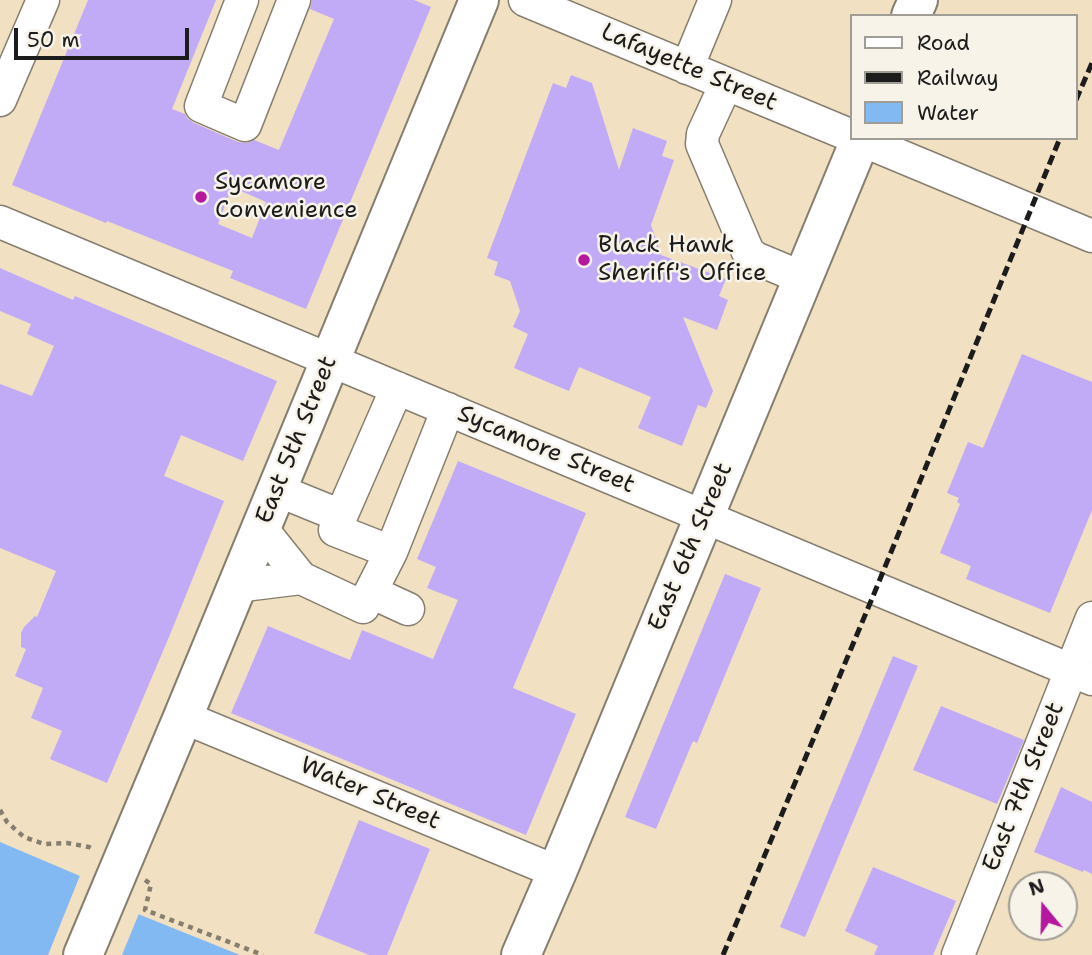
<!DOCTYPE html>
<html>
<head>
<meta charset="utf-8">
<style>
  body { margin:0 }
  #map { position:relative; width:1092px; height:955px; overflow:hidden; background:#f1e0c2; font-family:"Shantell Sans",sans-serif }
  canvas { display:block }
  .legend { position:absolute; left:850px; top:14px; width:228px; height:126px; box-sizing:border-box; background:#f7f3e8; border:2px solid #9f9d96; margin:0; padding:9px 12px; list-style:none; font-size:21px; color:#1c1c1c }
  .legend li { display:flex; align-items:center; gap:14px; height:35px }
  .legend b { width:35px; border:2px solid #9f9d96 }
  .north { position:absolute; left:1008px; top:871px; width:70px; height:70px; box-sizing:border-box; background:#f7f3e8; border:2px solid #9f9d96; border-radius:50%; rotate:341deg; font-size:19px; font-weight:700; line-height:28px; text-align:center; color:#1c1c1c }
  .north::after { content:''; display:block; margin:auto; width:24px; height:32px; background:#b5179e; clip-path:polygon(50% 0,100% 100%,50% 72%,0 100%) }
  .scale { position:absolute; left:14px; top:28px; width:175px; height:32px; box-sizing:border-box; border:4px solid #1c1c1c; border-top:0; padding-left:9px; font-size:21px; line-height:24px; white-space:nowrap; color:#1c1c1c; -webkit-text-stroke:5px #f7f3e8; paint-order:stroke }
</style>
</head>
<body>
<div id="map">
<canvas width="1092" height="955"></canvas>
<ul class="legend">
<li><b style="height:9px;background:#fff"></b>Road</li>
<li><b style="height:9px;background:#1c1c1c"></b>Railway</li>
<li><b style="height:19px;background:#83b9f2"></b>Water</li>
</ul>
<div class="north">N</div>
<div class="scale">50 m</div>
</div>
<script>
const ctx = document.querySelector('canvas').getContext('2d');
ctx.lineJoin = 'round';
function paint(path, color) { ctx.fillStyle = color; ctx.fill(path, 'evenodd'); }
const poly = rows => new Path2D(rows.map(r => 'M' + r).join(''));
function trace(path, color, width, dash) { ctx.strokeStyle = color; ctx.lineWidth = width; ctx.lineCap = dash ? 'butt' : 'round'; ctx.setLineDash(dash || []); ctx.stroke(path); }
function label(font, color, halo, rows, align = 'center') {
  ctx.font = font + ' "Shantell Sans",sans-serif'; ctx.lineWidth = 5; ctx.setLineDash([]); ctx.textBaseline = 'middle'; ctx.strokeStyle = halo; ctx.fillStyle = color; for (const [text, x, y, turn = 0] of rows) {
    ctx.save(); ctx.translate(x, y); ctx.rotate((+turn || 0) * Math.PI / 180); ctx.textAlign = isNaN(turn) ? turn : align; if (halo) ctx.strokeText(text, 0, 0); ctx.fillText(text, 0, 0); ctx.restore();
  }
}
const water = poly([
  [0,842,80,876,138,914,240,955,0,955]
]);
const pier = poly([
  [81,873,140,911,122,955,48,955]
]);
const building = poly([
  [88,0,216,0,172,109,185,114,187,118,194,123,238,142,247,143,254,140,279,150,334,19,310,9,312,0,414,0,431,7,306,309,230,278,233,271,107,221,106,223,12,185],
  [232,187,266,202,252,238,218,224],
  [571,75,592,83,619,170,633,128,667,141,662,156,674,160,651,225,661,255,726,279,719,296,728,300,717,330,683,317,713,391,706,408,698,405,682,446,638,428,651,397,579,367,569,391,514,368,528,334,513,327,520,311,510,281,494,275,498,262,487,258,553,83,566,88],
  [0,268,73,300,75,296,277,381,243,461,181,435,164,476,224,501,169,637,107,783,50,759,62,731,31,718,43,688,15,676,26,649,21,647,21,633,24,627,35,616,37,617,56,571,0,548,0,384,32,396,54,346,27,334,31,324,0,311],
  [1022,354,1092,382,1092,510,1050,613,966,579,971,566,940,553,960,504,957,502,959,498,947,493,968,442,983,448],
  [458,461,586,513,513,688,576,714,526,835,231,713,268,626,350,660,362,630,433,659,458,600,427,588,436,567,417,559],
  [725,574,761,588,697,743,693,741,656,829,625,817],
  [893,656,918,666,805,937,780,927],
  [941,706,1024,740,997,804,913,770],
  [1061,787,1092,802,1092,874,1084,870,1083,872,1034,852],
  [359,820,430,849,387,955,369,955,314,933],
  [873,867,956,901,933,955,874,955,878,946,845,931]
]);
const path = poly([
  [0,810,7,822,24,837,44,844,67,843,89,847,95,850],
  [145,880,151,884,145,910,263,955]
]);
const minor = poly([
  [242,0,201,106,245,125,294,0],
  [525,0,852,136],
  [687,68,715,0],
  [726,84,703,134,702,144,748,252,755,258,803,278],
  [0,100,43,0],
  [857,138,1092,236],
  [0,222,1092,679],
  [397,388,335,530,391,552,448,409],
  [277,490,341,516],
  [301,578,363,607,391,552],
  [236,586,301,578,261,528],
  [371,592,408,609],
  [183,717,557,872],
  [958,955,1092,618]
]);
const major = poly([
  [911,16,918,0],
  [83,955,183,717,479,0],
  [521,955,557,872,861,138]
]);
const rail = poly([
  [1076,100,1092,63],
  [723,955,876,589,1060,138]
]);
const markers = [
  [201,197,7,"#b5179e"],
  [584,260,7,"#b5179e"]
];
const streetNames = [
  ["Lafayette Street",689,68,23],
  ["East 5th Street",297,440,-68],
  ["Sycamore Street",546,450,23],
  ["East 6th Street",691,547,-67],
  ["East 7th Street",1024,787,-68],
  ["Water Street",370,794,23]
];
const poiNames = [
  ["Sycamore",215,183],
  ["Convenience",215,211],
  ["Black Hawk",598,246],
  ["Sheriff's Office",598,274]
];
paint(water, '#83b9f2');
paint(pier, '#f1e0c2');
paint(building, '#c1abf7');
trace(minor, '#867e6f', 35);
trace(major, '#867e6f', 42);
trace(path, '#867e6f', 4.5, [5, 5]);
trace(minor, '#fff', 32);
trace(major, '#fff', 38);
trace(rail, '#1c1c1c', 5, [10, 5]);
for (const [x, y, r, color] of markers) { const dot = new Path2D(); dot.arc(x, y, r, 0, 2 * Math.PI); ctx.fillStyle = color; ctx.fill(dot); trace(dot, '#f7f3e8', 2.5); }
label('24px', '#1c1c1c', '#f7f3e8', streetNames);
label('24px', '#1c1c1c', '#f7f3e8', poiNames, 'left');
</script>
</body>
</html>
